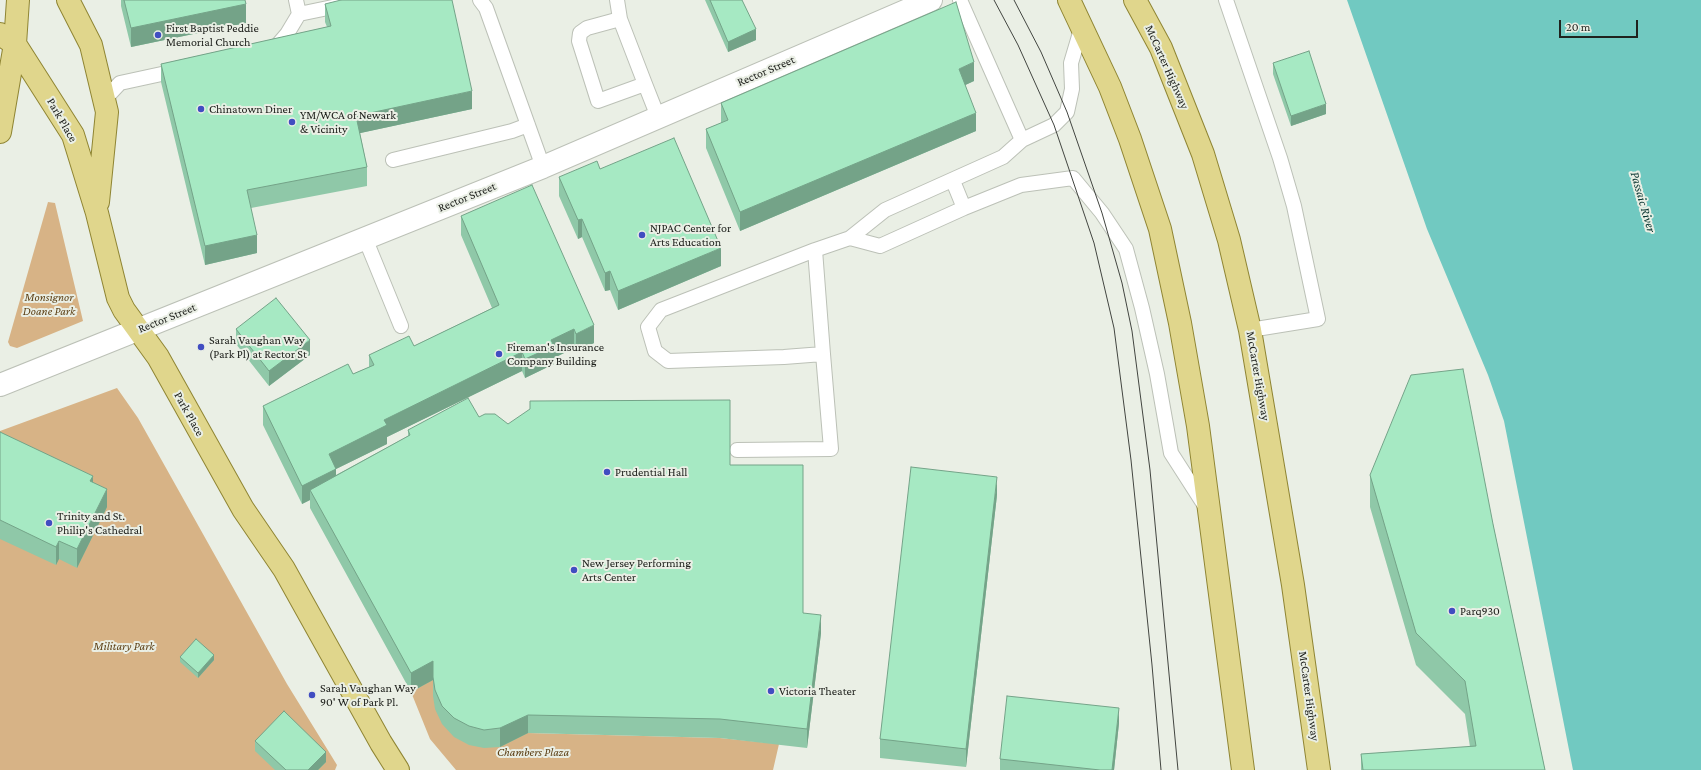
<!DOCTYPE html>
<html>
<head>
<meta charset="utf-8">
<style>
  body { margin:0 }
  #map { position:relative; width:1701px; height:770px; overflow:hidden; background:#eaefe5; font-family:"Crimson Pro",serif }
  canvas { display:block }
  .scale { position:absolute; left:1559px; top:20px; width:79px; height:18px; box-sizing:border-box; border:2px solid #20221e; border-top:0; padding-left:5px; font-size:12px; line-height:14px; white-space:nowrap; color:#20221e; -webkit-text-stroke:3px #eaefe5; paint-order:stroke }
</style>
</head>
<body>
<div id="map">
<canvas width="1701" height="770"></canvas>
<div class="scale">20 m</div>
</div>
<script>
const ctx = document.querySelector('canvas').getContext('2d');
ctx.lineJoin = 'round';
function paint(path, color) { ctx.fillStyle = color; ctx.fill(path, 'evenodd'); }
const poly = rows => new Path2D(rows.map(r => 'M' + r).join(''));
function trace(path, color, width, dash) { ctx.strokeStyle = color; ctx.lineWidth = width; ctx.lineCap = dash ? 'butt' : 'round'; ctx.setLineDash(dash || []); ctx.stroke(path); }
function label(font, color, halo, rows, align = 'center') {
  ctx.font = font + ' "Crimson Pro",serif'; ctx.lineWidth = 4; ctx.setLineDash([]); ctx.textBaseline = 'middle'; ctx.strokeStyle = halo; ctx.fillStyle = color; for (const [text, x, y, turn = 0] of rows) {
    ctx.save(); ctx.translate(x, y); ctx.rotate((+turn || 0) * Math.PI / 180); ctx.textAlign = isNaN(turn) ? turn : align; if (halo) ctx.strokeText(text, 0, 0); ctx.fillText(text, 0, 0); ctx.restore();
  }
}
const green = poly([
  [48,202,55,203,83,321,17,348,10,346,8,342],
  [117,388,138,418,287,684,337,765,335,770,0,770,0,431],
  [433,679,528,733,720,738,779,744,773,770,456,770,430,739,411,692]
]);
const water = poly([
  [1347,0,1701,0,1701,770,1573,770,1504,421,1488,375,1427,229]
]);
const lane = poly([
  [480,0,486,8,543,167],
  [617,0,620,19],
  [960,0,1022,140],
  [1226,0,1280,158,1294,206,1318,319,1250,330],
  [299,14,367,0],
  [273,49,275,48,287,34,299,14,296,0],
  [645,84,598,101,579,41,580,33,587,28,620,19,645,84,658,117],
  [105,99,120,83,180,70],
  [393,160,512,131,528,125],
  [953,181,964,208],
  [365,238,401,326],
  [850,238,880,246,964,208,1021,185,1073,178,1102,213,1126,249,1142,308,1157,374,1171,453,1205,506],
  [815,250,823,354,784,357,668,361,655,351,648,327,661,310,815,250,850,238,885,210,1003,157,1022,140,1054,125,1067,112,1072,89,1071,63,1082,26],
  [737,450,831,449,823,354]
]);
const street = poly([
  [0,385,543,167,931,0]
]);
const primary = poly([
  [68,0,91,45,107,112,98,202],
  [1069,0,1110,87,1130,139,1160,229,1180,323,1198,426,1243,770],
  [1135,0,1161,48,1203,154,1229,240,1250,330,1293,585,1319,770],
  [0,34,15,44,73,135,97,213,118,298,124,310,158,357,243,509,284,569,381,743,398,770],
  [0,132,15,44,18,0]
]);
const tram = poly([
  [994,0,1018,45,1054,125,1094,243,1114,328,1131,460,1152,665,1161,770],
  [1014,0,1041,52,1067,112,1102,213,1122,283,1132,331,1150,470,1178,770]
]);
const wall = poly([
  [121,0,245,0,246,23,131,47,121,6],
  [705,0,742,0,756,40,728,52],
  [325,4,472,109,360,133,367,167,367,186,251,208,257,253,205,265,161,82,161,64,327,27,325,22],
  [1273,63,1326,114,1291,126,1273,74],
  [974,81,965,85,976,131,740,231,706,148,706,129,721,123,721,103],
  [600,169,721,266,618,310,610,290,605,291,582,237,578,239,559,196,559,177],
  [461,216,594,343,576,352,574,348,554,358,554,364,525,378,522,371,387,437,387,444,336,469,336,475,408,436,408,430,479,417,508,424,730,465,803,613,821,633,807,748,720,738,528,733,500,747,484,748,469,745,454,737,442,724,435,709,433,696,433,680,411,692,310,508,310,500,302,504,263,425,263,406,353,374,369,367,369,355,414,346,492,308,461,235],
  [236,329,310,355,269,386,236,344],
  [0,432,93,482,107,507,77,568,59,559,56,565,0,539],
  [1370,475,1493,524,1545,770,1361,770,1361,754,1470,747,1465,714,1416,665,1370,507],
  [997,495,966,767,880,758,880,739],
  [180,657,214,660,198,678,180,662],
  [1119,723,1114,770,1000,770,1000,759],
  [255,741,326,762,318,770,275,770,255,751]
]);
const shadedWall = poly([
  [246,4,246,23,131,47,131,28],
  [756,29,756,40,728,52,728,42],
  [974,62,974,81,959,88,959,69],
  [472,91,472,109,356,134,356,116],
  [1326,104,1326,114,1291,126,1291,116],
  [976,113,976,131,740,231,740,212],
  [582,219,582,237,578,239,578,220],
  [257,235,257,253,205,265,205,246],
  [721,248,721,266,618,310,618,291],
  [610,271,610,290,605,291,605,273],
  [594,325,594,343,576,352,576,334],
  [574,329,574,348,554,358,554,364,525,378,525,359,551,340],
  [310,340,310,355,269,386,269,371],
  [522,352,522,371,387,437,387,444,336,469,336,487,310,490,310,500,302,504,302,486,329,454,384,420],
  [93,476,93,494,90,481],
  [997,477,997,495,966,767,966,749],
  [107,489,107,507,77,568,77,549],
  [59,541,59,559,56,565,56,547],
  [821,615,821,633,807,748,807,729],
  [214,655,214,660,198,678,198,673],
  [433,661,433,680,411,692,411,673],
  [1119,708,1119,723,1114,770,1112,770],
  [528,715,528,733,500,747,500,728],
  [326,752,326,762,318,770,308,770]
]);
const building = poly([
  [124,0,245,0,246,4,131,28,124,0],
  [341,0,452,0,472,91,356,116,367,167,247,190,257,235,205,246,161,64,331,26,325,4,341,0],
  [710,0,742,0,756,29,728,42,710,0],
  [956,2,974,62,959,69,976,113,740,212,706,129,728,120,721,103,956,2],
  [1309,51,1326,104,1291,116,1273,63,1309,51],
  [674,138,721,248,618,291,610,271,605,273,582,219,578,220,559,177,597,161,600,169,674,138],
  [532,185,594,325,576,334,574,329,551,340,554,346,525,359,522,352,384,420,387,425,329,454,336,469,302,486,263,406,348,364,353,374,374,365,369,355,409,336,414,346,499,305,461,216,532,185],
  [276,298,310,340,269,371,236,329,276,298],
  [1463,369,1493,524,1545,770,1363,770,1361,754,1476,746,1465,681,1416,633,1370,475,1411,375,1463,369],
  [468,398,479,417,485,414,495,414,508,424,530,409,530,401,730,400,730,465,803,465,803,613,821,615,807,729,720,719,528,715,500,728,484,730,469,726,454,718,442,706,435,690,433,677,433,661,411,673,310,490,410,435,408,430,468,398],
  [0,432,93,476,90,481,107,489,77,549,59,541,56,547,0,520,0,432],
  [911,467,997,477,966,749,880,739,911,467],
  [196,639,214,655,198,673,180,657,196,639],
  [1007,696,1119,708,1112,770,1100,770,1000,759,1007,696],
  [284,711,326,752,308,770,286,770,255,741,284,711]
]);
const markers = [
  [158,35,4,"#414dc1"],
  [201,109,4,"#414dc1"],
  [292,122,4,"#414dc1"],
  [642,235,4,"#414dc1"],
  [201,347,4,"#414dc1"],
  [499,354,4,"#414dc1"],
  [607,472,4,"#414dc1"],
  [49,523,4,"#414dc1"],
  [574,570,4,"#414dc1"],
  [1452,611,4,"#414dc1"],
  [771,691,4,"#414dc1"],
  [312,695,4,"#414dc1"]
];
const poiNames = [
  ["First Baptist Peddie",166,28],
  ["Memorial Church",166,42],
  ["Chinatown Diner",209,109],
  ["YM/WCA of Newark",300,115],
  ["& Vicinity",300,129],
  ["NJPAC Center for",650,228],
  ["Arts Education",650,242],
  ["Sarah Vaughan Way",209,340],
  ["(Park Pl) at Rector St",209,354],
  ["Fireman's Insurance",507,347],
  ["Company Building",507,361],
  ["Prudential Hall",615,472],
  ["Trinity and St.",57,516],
  ["Philip's Cathedral",57,530],
  ["New Jersey Performing",582,563],
  ["Arts Center",582,577],
  ["Parq930",1460,611],
  ["Sarah Vaughan Way",320,688],
  ["90' W of Park Pl.",320,702],
  ["Victoria Theater",779,691]
];
const streetNames = [
  ["McCarter Highway",1167,67,66],
  ["Rector Street",766,71,-23],
  ["Park Place",62,120,60],
  ["Rector Street",467,197,-22],
  ["Rector Street",167,318,-22],
  ["McCarter Highway",1258,376,80],
  ["Park Place",189,414,61],
  ["McCarter Highway",1309,696,82]
];
const parkNames = [
  ["Monsignor",49,297],
  ["Doane Park",49,311],
  ["Military Park",124,646],
  ["Chambers Plaza",533,752]
];
const waterNames = [
  ["Passaic River",1643,202,74]
];
paint(green, '#d7b386');
paint(water, '#71c9c1');
trace(lane, '#bcc1b7', 16);
trace(street, '#bcc1b7', 24);
trace(primary, '#8f8533', 24);
trace(lane, '#fff', 14);
trace(street, '#fff', 22);
trace(primary, '#e0d68c', 22);
trace(tram, '#424540', 1);
paint(wall, '#8fc8a8');
paint(shadedWall, '#74a388');
paint(building, '#a6e9c3');
trace(building, '#74a388', 1);
for (const [x, y, r, color] of markers) { const dot = new Path2D(); dot.arc(x, y, r, 0, 2 * Math.PI); ctx.fillStyle = color; ctx.fill(dot); trace(dot, '#eaefe5', 1.5); }
label('12px', '#20221e', '#eaefe5', poiNames, 'left');
label('12px', '#20221e', '#eaefe5', streetNames);
label('italic 12px', '#5b3e13', '#eaefe5', parkNames);
label('italic 13px', '#093531', '#eaefe5', waterNames);
</script>
</body>
</html>
